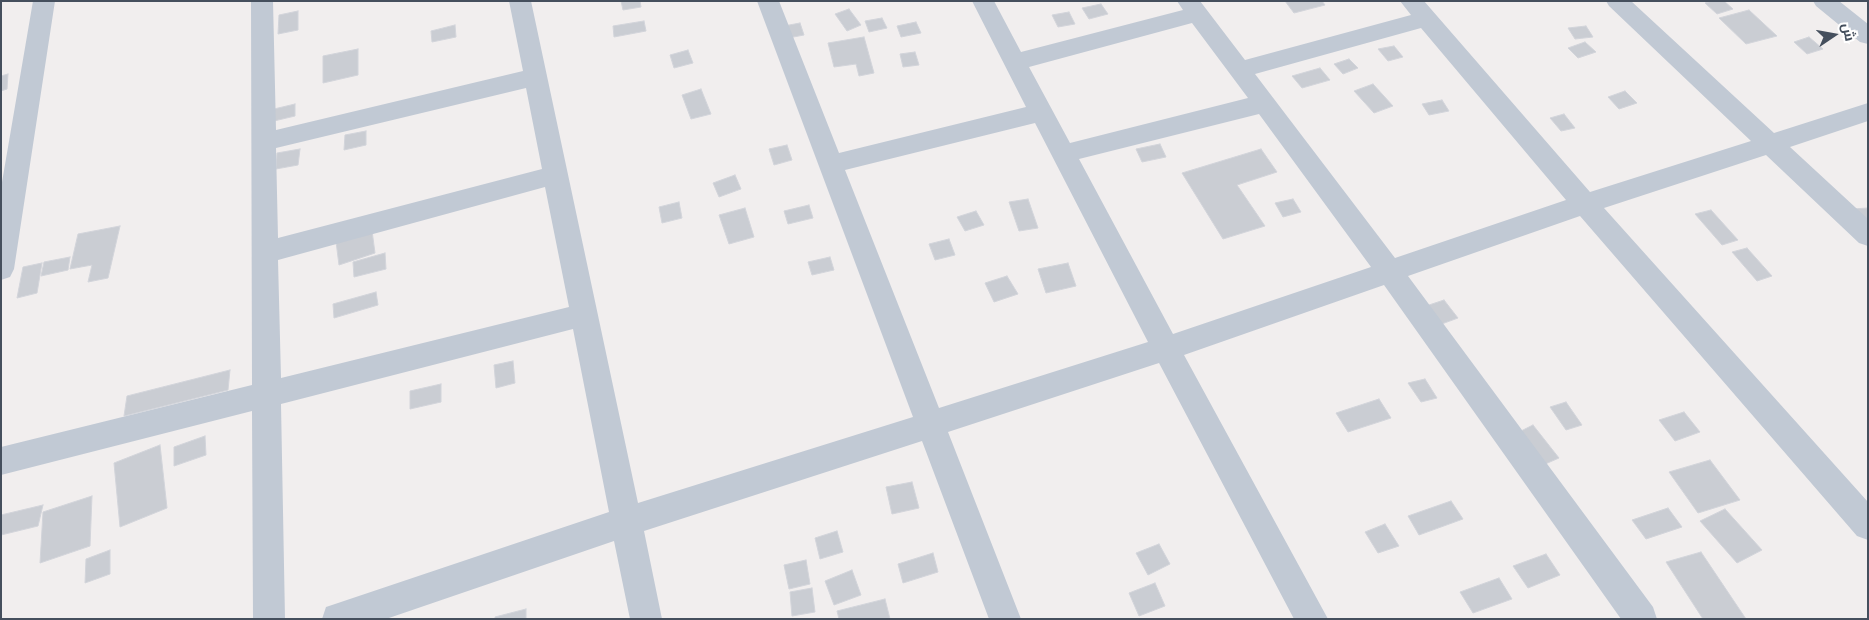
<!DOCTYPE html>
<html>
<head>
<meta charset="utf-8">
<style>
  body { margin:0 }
  #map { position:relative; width:1869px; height:620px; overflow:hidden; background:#f1eeee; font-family:Commissioner,Cairo,sans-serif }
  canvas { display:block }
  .frame { position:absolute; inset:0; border:2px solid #454f5d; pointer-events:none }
  .north { position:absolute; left:1809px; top:10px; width:50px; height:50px; -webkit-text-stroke:4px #fff; paint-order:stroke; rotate:78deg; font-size:14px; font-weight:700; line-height:20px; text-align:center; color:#454f5d }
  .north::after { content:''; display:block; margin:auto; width:18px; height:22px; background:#454f5d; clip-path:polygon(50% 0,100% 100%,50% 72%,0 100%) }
</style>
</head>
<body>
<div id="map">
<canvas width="1869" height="620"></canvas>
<div class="frame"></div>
<div class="north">ش</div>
</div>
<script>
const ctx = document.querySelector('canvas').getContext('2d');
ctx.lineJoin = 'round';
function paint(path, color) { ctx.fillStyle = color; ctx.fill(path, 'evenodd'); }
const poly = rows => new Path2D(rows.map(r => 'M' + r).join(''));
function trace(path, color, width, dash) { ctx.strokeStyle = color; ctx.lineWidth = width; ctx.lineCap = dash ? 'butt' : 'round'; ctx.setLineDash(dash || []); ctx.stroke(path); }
const building = poly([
  [621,1,640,1,641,7,623,10,621,1],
  [1285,1,1322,1,1325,5,1294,13,1285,1],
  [1712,1,1724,1,1733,9,1717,14,1705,3,1712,1],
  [1101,4,1108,14,1089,19,1082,8,1101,4],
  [849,9,861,25,847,31,835,14,849,9],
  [1749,10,1777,36,1746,44,1719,18,1749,10],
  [298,11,298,30,278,34,279,15,298,11],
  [1069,12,1075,24,1058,27,1052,15,1069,12],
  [882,18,887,28,869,32,865,21,882,18],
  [644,21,646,31,614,37,613,26,644,21],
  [916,22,921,33,901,37,897,26,916,22],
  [800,23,804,35,788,38,784,26,800,23],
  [455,25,456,37,432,42,431,31,455,25],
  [1586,26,1593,37,1575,39,1568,28,1586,26],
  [864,37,874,73,859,76,856,64,834,67,828,43,864,37],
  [1809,37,1823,49,1807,54,1794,42,1809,37],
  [1585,42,1596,52,1578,58,1568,48,1585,42],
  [1394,46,1403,57,1388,61,1378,49,1394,46],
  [358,49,358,75,323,83,323,56,358,49],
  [688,50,693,63,674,68,670,55,688,50],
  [915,52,919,65,903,67,900,54,915,52],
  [1349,59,1358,68,1343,74,1334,64,1349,59],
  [1320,68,1330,80,1302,88,1292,76,1320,68],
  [8,74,7,89,1,91,1,76,8,74],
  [1373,84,1393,106,1374,113,1354,91,1373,84],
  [701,89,711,114,691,119,682,95,701,89],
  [1625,91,1637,103,1619,109,1608,97,1625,91],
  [1442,100,1449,111,1429,115,1422,104,1442,100],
  [295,104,295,116,274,121,274,109,295,104],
  [1564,114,1575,128,1561,131,1550,118,1564,114],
  [366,131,366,145,344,150,345,135,366,131],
  [1160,144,1166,157,1142,162,1136,149,1160,144],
  [787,145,792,160,774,165,769,149,787,145],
  [300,149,298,165,276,169,277,153,300,149],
  [1261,149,1277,172,1237,185,1265,226,1223,239,1182,173,1261,149],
  [735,175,741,189,719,197,713,183,735,175],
  [1028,199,1038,228,1019,231,1009,202,1028,199],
  [1293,199,1301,212,1283,217,1275,203,1293,199],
  [679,202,682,218,662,223,659,207,679,202],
  [809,205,813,218,788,224,784,211,809,205],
  [745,208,754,237,729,244,719,215,745,208],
  [1868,208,1868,232,1852,209,1868,208],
  [1711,210,1738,240,1722,245,1695,214,1711,210],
  [976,211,984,225,965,231,957,217,976,211],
  [371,223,375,253,339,265,335,234,371,223],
  [120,226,108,278,88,282,92,265,70,269,78,234,120,226],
  [949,239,955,255,935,260,929,244,949,239],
  [1747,248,1772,276,1757,281,1732,252,1747,248],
  [385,253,386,269,354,277,353,262,385,253],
  [70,257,68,270,41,276,44,262,70,257],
  [830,257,834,270,812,275,808,262,830,257],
  [42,263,37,293,17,298,23,267,42,263],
  [1068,263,1076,286,1046,293,1038,269,1068,263],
  [1007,276,1018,294,994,302,985,283,1007,276],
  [376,292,378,305,334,318,333,304,376,292],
  [1444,300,1458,318,1439,325,1426,306,1444,300],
  [513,361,515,383,496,388,494,365,513,361],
  [230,370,228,390,124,416,127,396,230,370],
  [1425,379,1437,398,1421,402,1408,383,1425,379],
  [441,384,441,402,410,409,410,391,441,384],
  [1379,399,1391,418,1348,432,1336,413,1379,399],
  [1566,402,1582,425,1566,430,1550,407,1566,402],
  [1684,412,1700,432,1675,441,1659,420,1684,412],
  [1533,425,1559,458,1543,465,1517,433,1533,425],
  [205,436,206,455,174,466,174,447,205,436],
  [160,445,167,508,120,527,114,463,160,445],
  [1710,460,1740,500,1698,513,1669,472,1710,460],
  [912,482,919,508,892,514,886,487,912,482],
  [92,496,90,546,40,563,43,512,92,496],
  [1451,501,1463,519,1419,535,1408,516,1451,501],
  [43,505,38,526,1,535,1,515,43,505],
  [1668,508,1682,527,1646,539,1632,520,1668,508],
  [1725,509,1762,550,1737,563,1700,521,1725,509],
  [1385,524,1399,546,1378,553,1365,532,1385,524],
  [837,531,843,552,820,559,815,538,837,531],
  [1159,544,1170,564,1148,575,1136,553,1159,544],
  [110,550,110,574,85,583,86,559,110,550],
  [1701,552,1746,619,1703,619,1666,562,1701,552],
  [933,553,938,572,903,583,898,564,933,553],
  [1546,554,1560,575,1528,588,1513,566,1546,554],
  [806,560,810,584,789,589,784,565,806,560],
  [852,570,861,595,834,605,825,581,852,570],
  [1499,578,1512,599,1473,613,1460,592,1499,578],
  [1155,583,1165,606,1139,616,1129,593,1155,583],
  [812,588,815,612,792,616,790,592,812,588],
  [885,599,890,619,839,619,837,611,885,599],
  [526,609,526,619,495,619,495,617,526,609]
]);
const minor = poly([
  [33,1,55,1,14,269,10,277,1,280,1,188,33,1],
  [251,1,273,1,276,130,523,71,509,1,531,1,638,503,913,417,757,1,779,1,839,153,1026,107,972,1,994,1,1021,52,1183,10,1177,1,1200,1,1245,60,1411,15,1400,1,1424,1,1590,192,1751,141,1609,6,1606,1,1631,1,1774,133,1868,103,1868,121,1790,147,1868,219,1868,246,1859,243,1766,155,1604,208,1868,502,1868,540,1857,536,1580,216,1408,276,1653,607,1657,619,1621,619,1384,285,1184,355,1328,619,1294,619,1159,363,948,432,1021,619,989,619,922,441,644,531,662,619,630,619,614,541,386,619,322,619,326,607,338,603,609,512,573,329,281,404,285,619,253,619,252,411,1,475,1,447,252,385,251,1],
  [1192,23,1248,98,1070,143,1029,67,1192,23],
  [1421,28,1566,200,1395,258,1255,74,1421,28],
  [526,88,542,169,278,238,276,148,526,88],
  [1259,114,1371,267,1173,334,1079,159,1259,114],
  [1035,123,1148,342,939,408,845,170,1035,123],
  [545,187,569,307,281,378,278,260,545,187],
  [1813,1,1839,1,1868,24,1868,44,1860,42,1816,6,1813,1]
]);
paint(building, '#cacdd3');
trace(building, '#d2d4da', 1);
paint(minor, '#c1c9d4');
</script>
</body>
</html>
